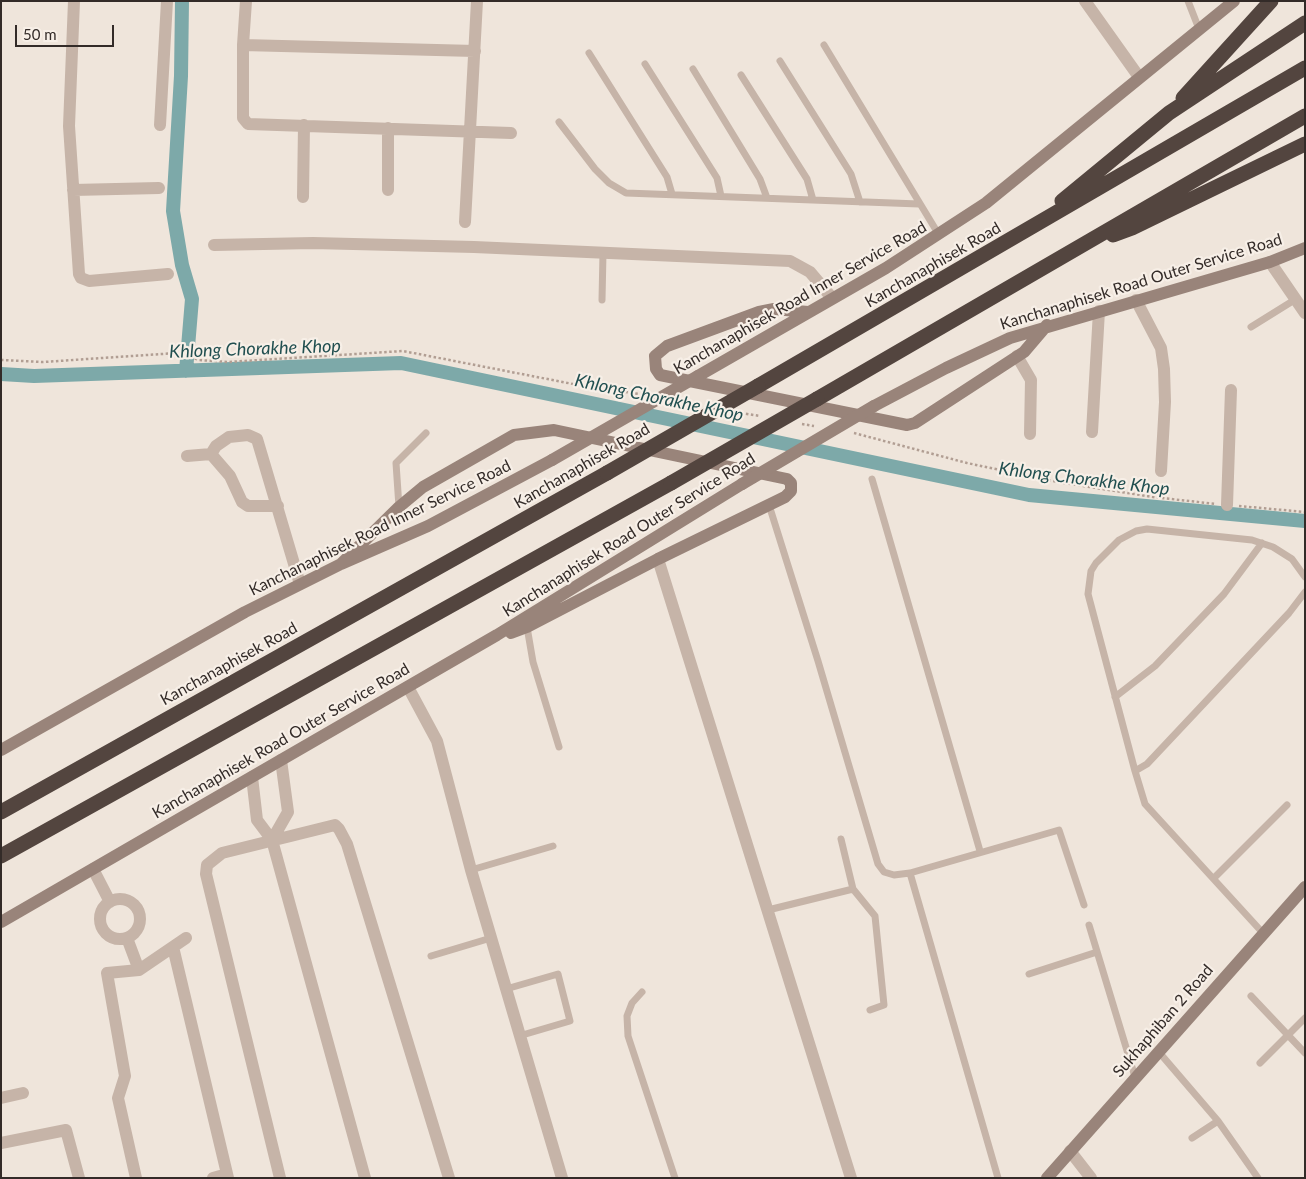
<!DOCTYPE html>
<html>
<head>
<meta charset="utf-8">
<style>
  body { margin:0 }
  #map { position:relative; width:1306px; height:1179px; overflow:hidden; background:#efe5db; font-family:Lato,sans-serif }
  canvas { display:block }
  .frame { position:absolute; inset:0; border:2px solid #332b28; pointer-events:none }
  .scale { position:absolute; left:15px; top:25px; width:99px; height:22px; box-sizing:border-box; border:2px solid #332b28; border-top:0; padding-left:6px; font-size:15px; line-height:18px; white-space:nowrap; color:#332b28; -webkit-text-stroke:4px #f7efe7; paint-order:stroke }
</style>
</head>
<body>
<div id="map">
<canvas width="1306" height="1179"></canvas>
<div class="frame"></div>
<div class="scale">50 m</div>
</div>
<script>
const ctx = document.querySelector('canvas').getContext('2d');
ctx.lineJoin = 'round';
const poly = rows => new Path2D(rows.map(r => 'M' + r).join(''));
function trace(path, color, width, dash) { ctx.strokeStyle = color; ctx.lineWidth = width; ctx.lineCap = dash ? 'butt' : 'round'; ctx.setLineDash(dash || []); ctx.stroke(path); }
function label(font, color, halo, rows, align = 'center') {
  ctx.font = font + ' Lato,sans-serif'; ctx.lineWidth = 4.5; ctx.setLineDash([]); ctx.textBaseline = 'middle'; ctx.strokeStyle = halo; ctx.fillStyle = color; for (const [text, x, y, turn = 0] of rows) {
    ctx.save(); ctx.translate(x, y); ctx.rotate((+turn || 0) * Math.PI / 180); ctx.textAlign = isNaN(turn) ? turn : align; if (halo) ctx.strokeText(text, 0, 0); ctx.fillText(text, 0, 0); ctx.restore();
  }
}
const canal = poly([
  [182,1,181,76,173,211,182,265,192,299,186,371],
  [1,374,34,376,401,363,1029,495,1305,521]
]);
const path = poly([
  [1,360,43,362,177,353,199,360,228,362,403,351,573,384,639,394],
  [679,402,696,405],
  [741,413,760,416],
  [802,424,814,426],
  [854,433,967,463,1058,482,1153,497,1216,504],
  [1239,506,1305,512]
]);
const lane = poly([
  [1188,1,1199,29],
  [824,45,939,235],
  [589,53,667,177,672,194],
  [780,61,851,174,860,202],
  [645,64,717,178,721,196],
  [693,69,760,179,767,198],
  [741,75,807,179,813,200],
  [559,122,595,169,609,183,626,193,919,204],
  [602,300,603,253],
  [1251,327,1296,299],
  [872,479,980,851],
  [769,505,818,661,878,864,884,872,894,875,910,873,1059,830,1084,905],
  [399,507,396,463,426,433],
  [1305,577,1292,559,1273,547,1252,540,1147,529,1136,531,1119,540,1096,563,1091,571,1088,594,1135,771,1147,764,1289,613,1305,592],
  [527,627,533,662,559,747],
  [1115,697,1155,666,1224,594,1262,543],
  [1135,771,1145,804,1262,932],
  [841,839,853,889,875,916,884,1005,870,1010],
  [471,870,553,846],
  [910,873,998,1178],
  [1214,878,1287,805],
  [768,910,853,889],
  [1089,925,1135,1077],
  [431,956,491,938],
  [1029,974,1097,952],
  [506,989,558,974,570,1021,519,1036],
  [642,992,632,1003,627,1016,628,1036,675,1178],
  [1251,996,1305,1053],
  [1158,1051,1218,1121,1258,1178],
  [1260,1063,1305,1018],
  [1192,1138,1218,1121]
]);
const street = poly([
  [74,1,69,126,79,274,81,278,89,281,168,274],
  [246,1,243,45,243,118,248,124,511,133],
  [1085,1,1139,77],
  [243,45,475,51],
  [160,125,167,1],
  [73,190,159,188],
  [388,190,388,128],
  [303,197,304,125],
  [465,222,477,1],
  [214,245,313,243,474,247,790,261,810,272,832,298],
  [1270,262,1305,313],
  [1136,300,1161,348,1164,369,1165,402,1161,471],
  [1017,356,1031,380,1030,434],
  [1092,432,1099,311],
  [211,454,230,476,242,502,248,506,278,506],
  [187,456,211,454,216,446,229,437,248,435,257,439,300,584],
  [1227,505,1231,390],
  [658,559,851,1178],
  [408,687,437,741,471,870,562,1178],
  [252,777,257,820,272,840,288,812,281,760],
  [272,840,365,1178],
  [93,869,110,902],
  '100 919a20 20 0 1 1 40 0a20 20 0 1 1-40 0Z',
  [127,938,139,970],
  [173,947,228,1178],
  [1,1098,23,1093],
  [1,1143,66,1130,79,1178],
  [1070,1151,1091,1178],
  [136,1178,118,1098,125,1076,107,973,139,970,186,938],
  [213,1178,227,1174],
  [280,1178,206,874,207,865,222,853,335,825,339,829,347,844,449,1178]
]);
const secondary = poly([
  [808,312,774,309,759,312,667,346,655,356,656,369,660,375,907,425,915,423,1024,352,1047,325],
  [698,376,886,268,986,203,1234,1],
  [874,406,946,368,1010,338,1270,262,1305,248],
  [341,564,399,507,423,487,514,435,554,430,787,479,791,483,791,491,785,497,658,559,527,627,511,633],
  [1,750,245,612,341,564,428,526,552,460],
  [1,922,497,635,742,484],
  [1047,1178,1305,887]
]);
const highway = poly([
  [1183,98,1271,1],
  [1062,201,1169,113,1305,23],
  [1113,235,1132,228,1305,144],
  [758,386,1305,68],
  [817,399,1305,116],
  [1,812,607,473],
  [1,856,671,483]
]);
const secondaryBridge = poly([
  [552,460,698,376],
  [742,484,874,406]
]);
const highwayBridge = poly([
  [607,473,758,386],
  [671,483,817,399]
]);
const streetNames = [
  ["Kanchanaphisek Road",933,265,-30],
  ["Kanchanaphisek Road Outer Service Road",1141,282,-17],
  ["Kanchanaphisek Road Inner Service Road",800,298,-30],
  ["Kanchanaphisek Road",582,466,-30],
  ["Kanchanaphisek Road Inner Service Road",380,528,-26],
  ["Kanchanaphisek Road Outer Service Road",629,535,-32],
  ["Kanchanaphisek Road",229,664,-29],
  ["Kanchanaphisek Road Outer Service Road",281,741,-30],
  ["Sukhaphiban 2 Road",1163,1021,-49]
];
const waterNames = [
  ["Khlong Chorakhe Khop",255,349,-2],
  ["Khlong Chorakhe Khop",659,398,12],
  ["Khlong Chorakhe Khop",1084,479,7]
];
trace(canal, '#7da9a9', 14);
trace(path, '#b19e93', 2.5, [2.5, 2.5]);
trace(lane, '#c6b4a8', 7);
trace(street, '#c6b4a8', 12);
trace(secondary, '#99847a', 12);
trace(highway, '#53453f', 15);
trace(secondaryBridge, '#99847a', 12);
trace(highwayBridge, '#53453f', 15);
label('16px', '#332b28', '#f7efe7', streetNames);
label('italic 18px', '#214f50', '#f7efe7', waterNames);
</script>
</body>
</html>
